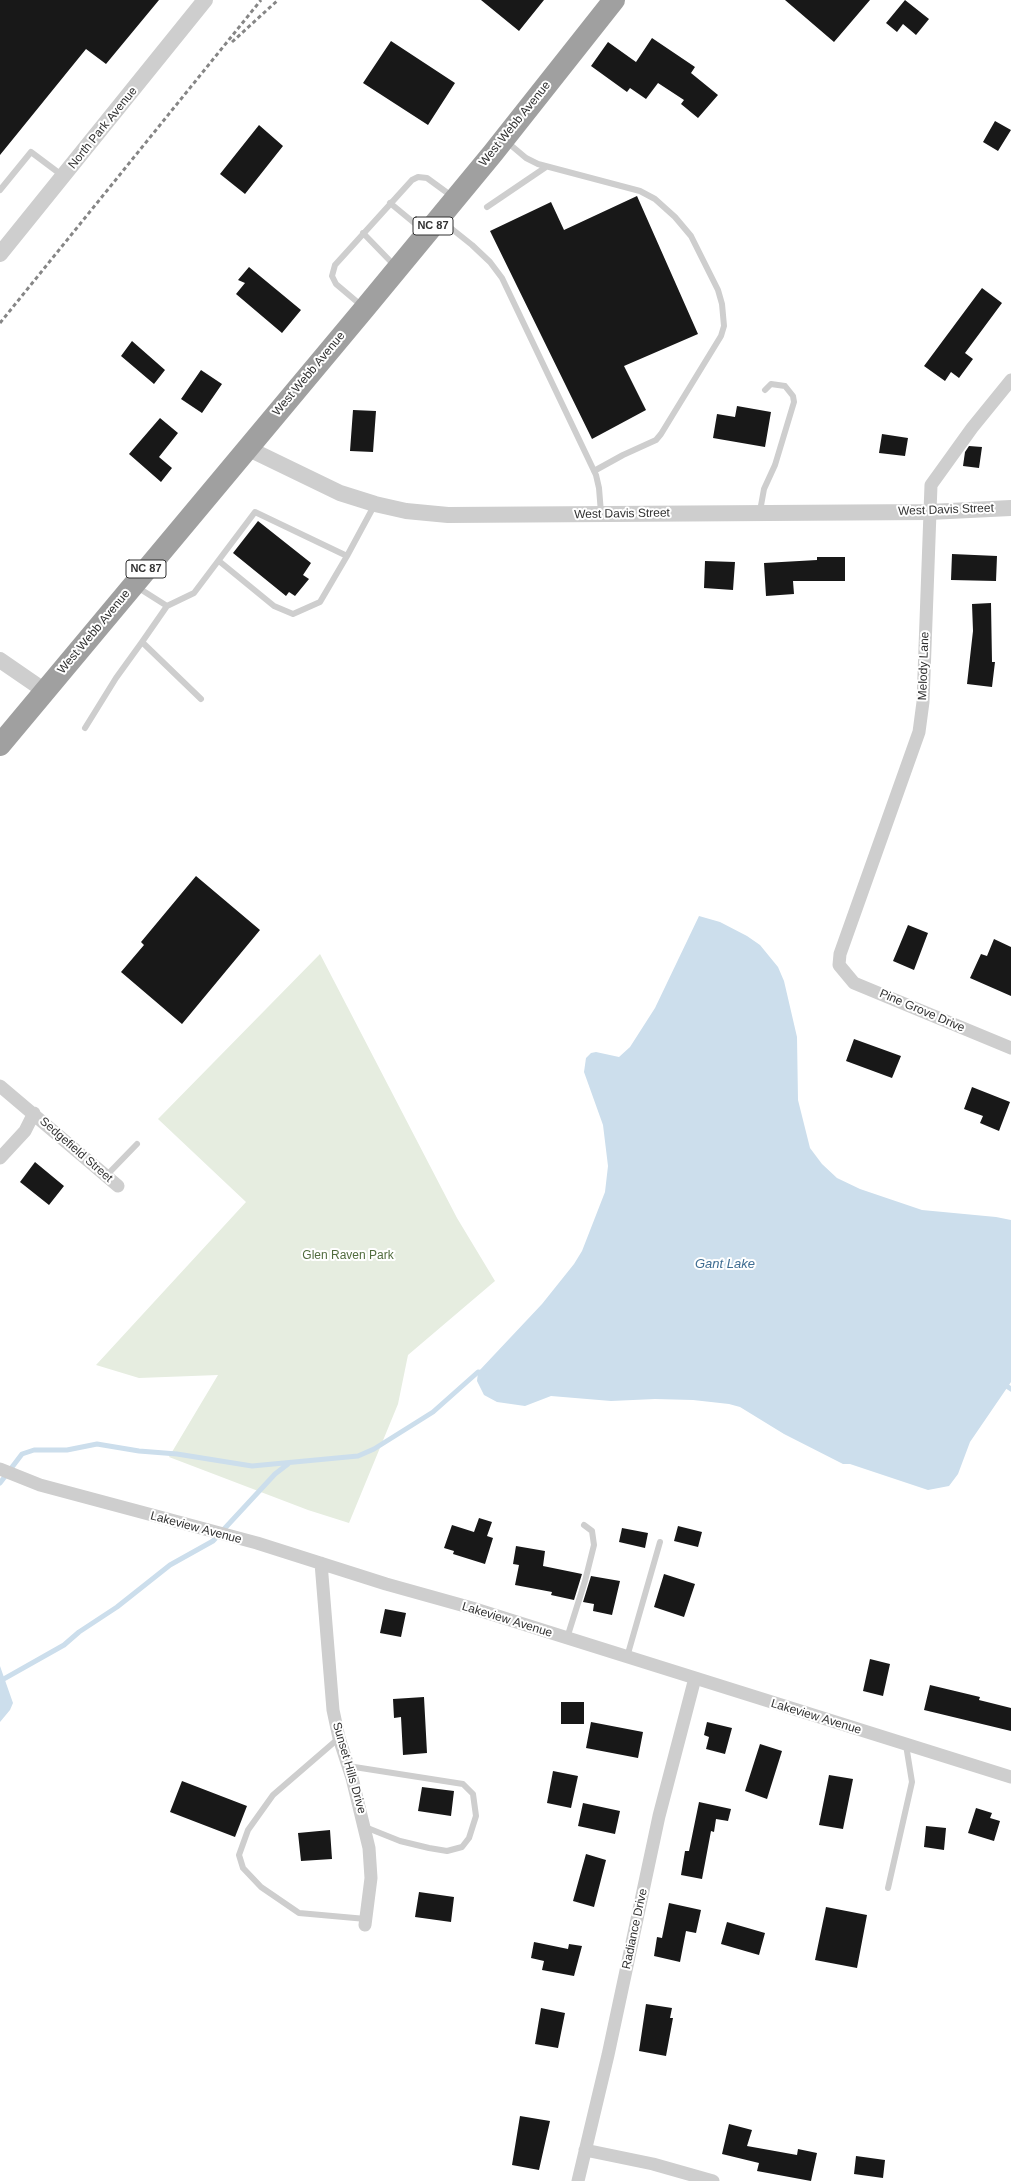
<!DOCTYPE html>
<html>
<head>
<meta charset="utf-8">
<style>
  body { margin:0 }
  canvas { display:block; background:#fff }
</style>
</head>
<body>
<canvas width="1011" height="2181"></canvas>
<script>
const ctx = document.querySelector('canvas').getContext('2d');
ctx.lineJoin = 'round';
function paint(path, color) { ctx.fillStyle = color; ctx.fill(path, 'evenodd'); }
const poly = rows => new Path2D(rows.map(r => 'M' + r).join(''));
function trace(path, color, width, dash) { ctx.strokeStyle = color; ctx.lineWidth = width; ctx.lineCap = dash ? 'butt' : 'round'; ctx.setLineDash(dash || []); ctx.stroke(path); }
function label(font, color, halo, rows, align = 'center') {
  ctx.font = font + ' Arial,sans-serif'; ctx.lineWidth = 4; ctx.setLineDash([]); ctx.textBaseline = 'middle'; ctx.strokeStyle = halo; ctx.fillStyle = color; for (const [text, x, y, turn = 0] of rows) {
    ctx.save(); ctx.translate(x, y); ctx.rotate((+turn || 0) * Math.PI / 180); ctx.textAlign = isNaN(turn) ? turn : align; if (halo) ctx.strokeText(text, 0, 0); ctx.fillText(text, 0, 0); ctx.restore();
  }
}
const green = poly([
  [320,954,457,1218,495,1281,408,1355,398,1404,349,1523,308,1510,169,1457,218,1375,139,1378,96,1365,246,1202,158,1119]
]);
const water = poly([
  [699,916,720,922,747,936,760,945,778,967,784,981,797,1037,798,1100,810,1148,822,1164,837,1178,860,1189,922,1210,996,1217,1011,1220,1011,1382,970,1442,958,1474,949,1486,928,1490,850,1464,843,1464,784,1434,740,1407,729,1404,693,1400,655,1399,611,1401,551,1396,525,1406,497,1402,484,1395,477,1381,478,1372,542,1304,574,1264,582,1251,605,1192,608,1166,603,1125,584,1072,586,1058,591,1053,596,1052,619,1057,630,1047,655,1008],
  [0,1666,13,1703,10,1710,0,1722]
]);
const stream = poly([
  [1002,1383,1011,1389],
  [0,1483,22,1454,34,1450,67,1450,97,1444,139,1451,177,1454,252,1466,358,1456,374,1449,433,1412,478,1372,484,1373],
  [0,1681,64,1645,79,1632,117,1607,170,1565,213,1541,275,1474,288,1464]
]);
const building = poly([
  [0,0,159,0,106,64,86,49,0,155],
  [481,0,544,0,519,31],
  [785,0,870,0,834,42],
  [905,0,929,19,916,35,903,24,897,32,886,23],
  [652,38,695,67,691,73,718,95,698,118,681,104,684,100,658,83,646,99,630,88,627,92,591,66,608,42,636,62],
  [391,41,455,83,428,125,363,83],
  [995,121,1011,130,998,151,983,142],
  [259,125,283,146,245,194,220,174],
  [637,196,698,334,624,366,646,410,592,439,490,231,551,202,564,230],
  [249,267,301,310,282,333,236,294,245,283,238,280],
  [982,288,1002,303,965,353,973,359,959,378,951,372,945,381,924,366],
  [132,341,165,370,154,384,121,356],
  [201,370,222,384,202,413,181,399],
  [737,406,771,412,765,447,713,438,717,414,735,417],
  [353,410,376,411,373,452,350,451],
  [160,418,178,433,159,457,172,468,161,482,129,454],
  [882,434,908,438,905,456,879,453],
  [969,446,982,447,979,468,963,466,965,452],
  [258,521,311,563,303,575,309,579,295,596,289,592,286,596,233,553],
  [952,554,997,556,996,581,951,580],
  [817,557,845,557,845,581,793,581,794,594,766,596,764,563,817,560],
  [705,561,735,562,733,590,704,588],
  [991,603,992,662,995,662,992,687,967,684,973,631,972,604],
  [196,876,260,930,182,1024,121,972,144,945,141,942],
  [908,925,928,933,914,970,893,961],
  [994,939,1011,947,1011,996,970,978,981,954,987,956],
  [854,1039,901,1056,892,1078,846,1061],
  [972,1087,1010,1102,999,1131,980,1123,983,1116,964,1109],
  [35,1162,64,1186,49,1205,20,1182],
  [479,1518,492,1522,487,1536,493,1538,485,1564,453,1554,454,1551,444,1548,452,1525,474,1532],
  [678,1526,702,1532,698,1547,674,1541],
  [622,1528,648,1533,645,1548,619,1542],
  [516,1546,545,1551,543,1566,582,1574,574,1600,551,1595,552,1592,515,1585,519,1565,513,1564],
  [664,1574,695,1584,684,1617,654,1607],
  [591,1576,620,1581,612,1615,593,1611,594,1604,583,1602],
  [385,1609,406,1613,401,1637,380,1633],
  [870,1659,890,1664,883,1696,863,1691],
  [930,1685,980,1697,979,1700,1011,1708,1011,1731,924,1710],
  [424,1697,427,1753,403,1755,401,1717,394,1718,393,1699],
  [561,1702,584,1702,584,1724,561,1724],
  [591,1722,643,1732,638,1758,586,1748],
  [707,1722,732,1728,725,1754,706,1749,709,1737,704,1735],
  [760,1744,782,1751,767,1799,745,1791],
  [553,1771,578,1776,571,1808,547,1803],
  [829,1775,853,1779,843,1829,819,1825],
  [182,1781,247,1806,235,1837,170,1812],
  [422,1787,454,1791,451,1816,418,1811],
  [699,1802,731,1809,728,1821,716,1819,714,1832,711,1831,702,1879,681,1875,685,1851,689,1851],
  [583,1803,620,1811,615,1834,578,1826],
  [976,1808,992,1813,990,1818,1000,1821,994,1841,968,1833],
  [926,1826,946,1828,944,1850,924,1847],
  [330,1830,332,1859,301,1861,298,1833],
  [586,1854,606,1860,594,1907,573,1901],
  [419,1892,454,1897,451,1922,415,1917],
  [669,1903,701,1910,696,1933,686,1931,680,1962,654,1956,657,1937,662,1938],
  [826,1907,867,1915,857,1968,815,1960],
  [727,1922,765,1933,759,1955,721,1944],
  [534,1942,568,1949,569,1944,582,1946,574,1976,542,1970,544,1961,531,1958],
  [646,2004,672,2008,670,2018,673,2018,666,2056,639,2051],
  [541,2008,565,2013,558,2048,535,2044],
  [520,2116,550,2121,539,2170,512,2165],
  [729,2124,752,2130,747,2146,797,2155,798,2149,817,2153,811,2181,757,2171,759,2163,722,2154],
  [856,2156,885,2160,883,2178,854,2174]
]);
const service = poly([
  [507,142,526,158,538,164,640,191,655,199,675,217,691,236,718,290,722,304,724,326,721,336,661,434,656,440,623,455,594,471],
  [0,190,31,152,63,176],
  [390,203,424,231],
  [487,207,546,167],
  [442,221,472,245,490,262,502,278,596,475,599,488,601,513],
  [363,233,395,266],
  [362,306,336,284,332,276,335,265,412,180,418,177,427,178,453,197],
  [760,511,764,489,775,465,794,402,793,396,785,386,771,384,765,390],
  [219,561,274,606,293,614,320,602,347,556,375,504],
  [137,587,167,606,194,593,255,512,347,556],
  [142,642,167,606],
  [85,728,116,678,142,642,201,699],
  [106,1176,137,1144],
  [567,1638,585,1581,594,1545,592,1531,584,1525],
  [627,1657,660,1542],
  [339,1738,273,1795,248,1830,239,1855,243,1868,261,1887,299,1913,366,1919],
  [348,1766,463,1784,473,1794,476,1816,469,1838,462,1847,447,1851,429,1848,400,1841,365,1827],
  [888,1888,912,1782,906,1745]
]);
const minor = poly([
  [1011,380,972,428,931,485,923,702,919,732,840,954,839,965,854,983,1011,1048],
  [0,1086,118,1186],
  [0,1158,25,1131,34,1113],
  [0,1469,40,1485,257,1543,386,1584,472,1608,1011,1777],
  [321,1563,333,1710,339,1738,352,1778,369,1848,371,1878,365,1925],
  [585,2150,653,2164,713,2181],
  [578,2181,608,2055,659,1816,695,1678]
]);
const tertiary = poly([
  [0,254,205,0],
  [247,448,340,493,375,504,406,511,448,515,929,512,1011,508],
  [0,660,45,691]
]);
const trunk = poly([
  [0,745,365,308,493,153,614,0]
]);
const rail = poly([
  [232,42,278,0],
  [0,323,261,0]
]);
const shields = [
  [433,226,40],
  [146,569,40]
];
const shieldNames = [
  ["NC 87",433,226],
  ["NC 87",146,569]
];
const streetNames = [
  ["West Webb Avenue",515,124,-51],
  ["North Park Avenue",103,128,-51],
  ["West Webb Avenue",309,374,-50],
  ["West Davis Street",946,510,-2],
  ["West Davis Street",622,514,-1],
  ["West Webb Avenue",94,632,-50],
  ["Melody Lane",924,666,-88],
  ["Pine Grove Drive",922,1011,23],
  ["Sedgefield Street",76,1150,41],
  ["Lakeview Avenue",196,1528,15],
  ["Lakeview Avenue",507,1620,17],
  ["Lakeview Avenue",816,1717,17],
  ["Sunset Hills Drive",349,1768,74],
  ["Radiance Drive",635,1929,-78]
];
const parkNames = [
  ["Glen Raven Park",348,1256]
];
const waterNames = [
  ["Gant Lake",725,1264]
];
paint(green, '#e6ede0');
paint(water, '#ccdeec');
trace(stream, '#ccdeec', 5);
paint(building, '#181818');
trace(service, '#cecece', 6);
trace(minor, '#cecece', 13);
trace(tertiary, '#cecece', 16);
trace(trunk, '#a0a0a0', 22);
trace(rail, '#868686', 3, [4, 3]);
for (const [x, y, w] of shields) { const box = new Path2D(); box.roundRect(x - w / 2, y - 9, w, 18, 3); ctx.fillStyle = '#fff'; ctx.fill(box); trace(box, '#313131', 1); }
label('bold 11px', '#313131', null, shieldNames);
label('12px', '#313131', '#fff', streetNames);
label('12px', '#516c3e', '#fff', parkNames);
label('italic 13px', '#3f6d92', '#fff', waterNames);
</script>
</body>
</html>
